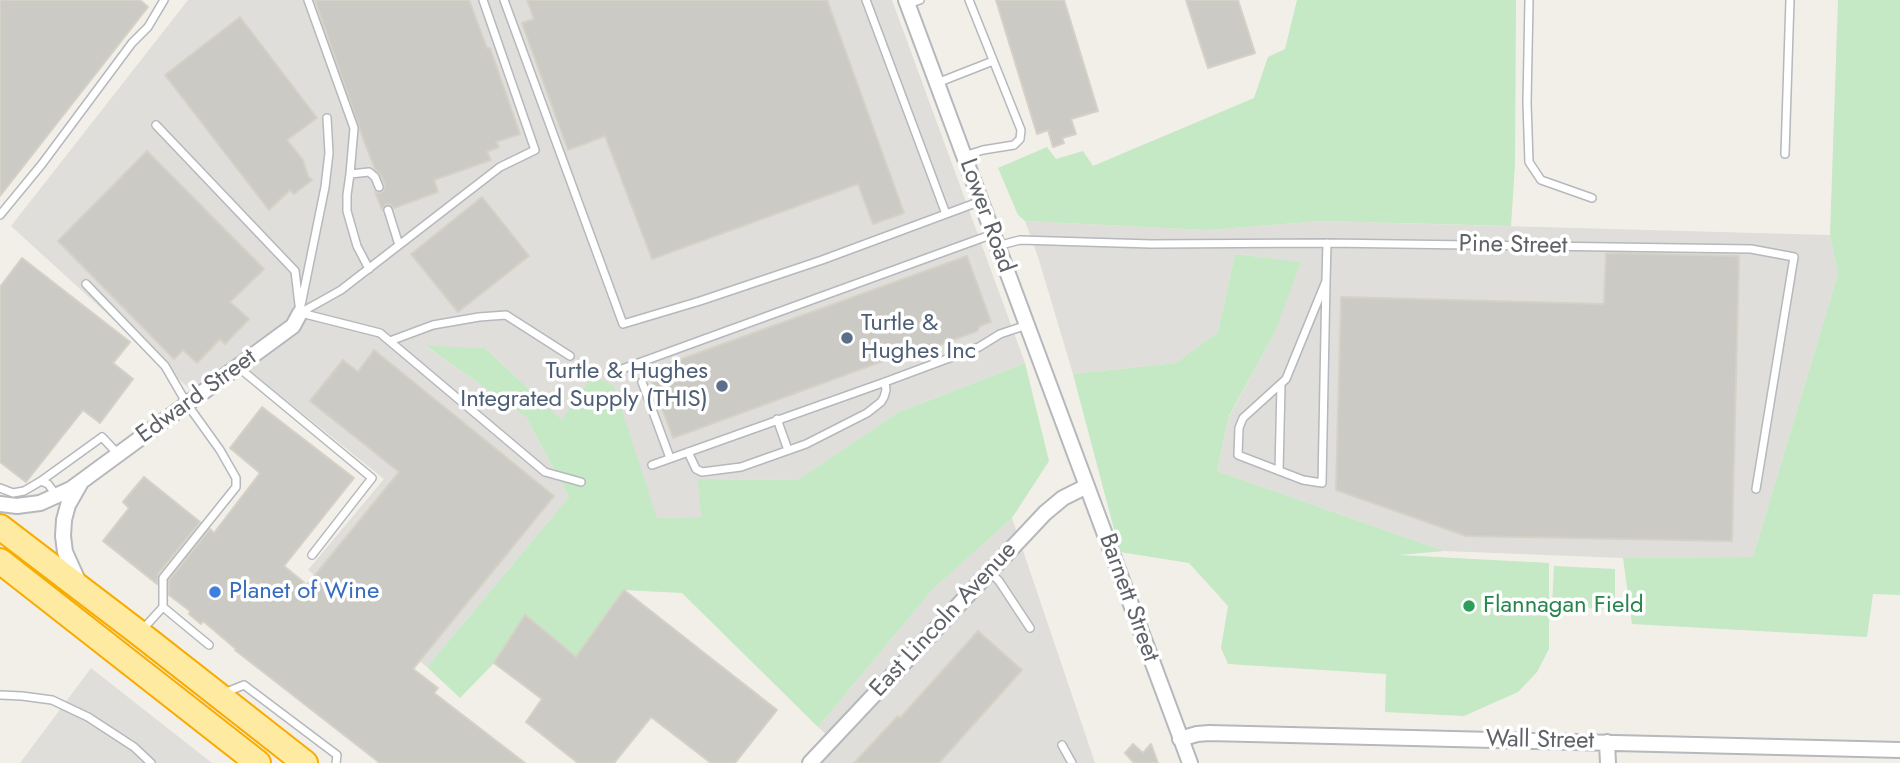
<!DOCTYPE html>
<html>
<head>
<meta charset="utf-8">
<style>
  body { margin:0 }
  canvas { display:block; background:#f1efe8 }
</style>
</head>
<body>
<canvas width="1900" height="763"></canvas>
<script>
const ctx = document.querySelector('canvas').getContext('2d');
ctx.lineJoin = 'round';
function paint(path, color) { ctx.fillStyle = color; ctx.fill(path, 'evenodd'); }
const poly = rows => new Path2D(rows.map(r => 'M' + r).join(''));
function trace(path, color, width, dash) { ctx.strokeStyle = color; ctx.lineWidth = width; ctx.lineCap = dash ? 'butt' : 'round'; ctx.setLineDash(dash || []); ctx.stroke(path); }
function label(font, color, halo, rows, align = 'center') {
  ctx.font = font + ' Jost,sans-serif'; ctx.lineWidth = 7; ctx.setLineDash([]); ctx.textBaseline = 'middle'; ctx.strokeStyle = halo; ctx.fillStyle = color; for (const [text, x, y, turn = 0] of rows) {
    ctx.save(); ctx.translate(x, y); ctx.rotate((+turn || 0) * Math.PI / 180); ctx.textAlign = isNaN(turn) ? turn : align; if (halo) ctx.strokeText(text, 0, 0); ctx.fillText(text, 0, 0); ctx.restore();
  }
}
const industrial = poly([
  [188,0,892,0,1025,363,897,413,798,480,699,479,701,517,657,518,613,386,593,375,563,421,485,348,427,347,526,417,569,497,427,667,308,570,384,479,241,364,195,394,11,226],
  [1025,221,1208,230,1321,221,1830,235,1838,274,1753,557,1623,558,1444,551,1217,471,1229,417,1274,334,1300,262,1235,254,1218,332,1176,363,1073,374,1038,257],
  [1012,518,1095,763,806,763,830,738,818,727,932,590],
  [91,668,212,763,20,763]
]);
const green = poly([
  [1297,0,1516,0,1515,164,1511,226,1321,221,1208,230,1025,221,1018,215,998,168,1047,147,1056,159,1083,151,1093,166,1254,98,1268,57,1285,49],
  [1838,0,1900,0,1900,595,1873,594,1867,637,1632,624,1623,558,1753,557,1838,274,1830,235],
  [1235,254,1301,262,1274,334,1229,416,1217,471,1444,551,1399,555,1549,563,1549,649,1537,672,1518,692,1464,716,1385,712,1386,674,1228,664,1221,648,1228,606,1189,563,1120,552,1073,374,1176,363,1218,332],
  [426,346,485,348,562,420,593,375,614,386,657,518,701,517,698,479,798,480,897,413,1025,363,1049,461,1012,518,932,590,818,727,682,593,624,590,576,657,525,616,494,663,460,698,427,667,569,497,526,417],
  [1554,566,1615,569,1615,609,1552,607]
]);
const building = poly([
  [0,0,140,0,148,7,0,196,0,0],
  [315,0,469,0,487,48,490,48,520,134,496,142,499,147,487,152,491,160,434,180,438,192,394,208,390,204,386,204,382,210,375,192,379,193,383,191,385,185,380,174,375,169,364,141,315,0],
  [527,0,827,0,904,213,873,224,858,184,652,259,605,136,568,150,522,23,534,19,527,0],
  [996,0,1064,0,1098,111,1071,119,1076,134,1062,138,1064,143,1053,147,1048,130,1037,134,996,0],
  [1186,0,1238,0,1255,53,1208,68,1186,0],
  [240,17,317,118,287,140,303,160,308,176,312,180,294,194,290,190,269,210,165,75,240,17],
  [147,151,264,269,230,302,249,319,225,344,220,339,197,363,183,350,174,359,58,241,147,151],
  [482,197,529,256,458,312,411,254,482,197],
  [1606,253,1739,256,1732,541,1466,536,1336,490,1341,297,1604,304,1606,253],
  [967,256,991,322,980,326,977,331,929,349,927,345,673,438,648,371,967,256],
  [22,258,130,342,113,363,133,379,100,423,83,410,26,482,0,462,0,287,22,258],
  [374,350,554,496,413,669,438,688,434,693,525,763,380,763,235,650,236,649,203,621,201,624,189,614,190,611,169,595,169,580,210,529,214,533,260,473,230,448,262,407,354,478,284,566,307,585,399,472,310,401,343,360,358,372,374,350],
  [144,477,200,522,158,574,157,584,103,541,129,508,123,502,144,477],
  [624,590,777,710,735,763,711,763,651,717,614,763,578,763,526,722,542,699,494,663,525,615,576,657,624,590],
  [978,631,1022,670,939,763,854,763,898,716,900,718,978,631],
  [1133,744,1143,753,1151,744,1158,763,1134,763,1125,753,1133,744]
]);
const service = poly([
  [308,0,354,128,350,174],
  [504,0,623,324,700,301,822,260,981,201],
  [866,0,946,214],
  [1529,0,1527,103,1529,162,1541,180,1592,198],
  [908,4,920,0],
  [937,83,993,61],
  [156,125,295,271,300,313],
  [1785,154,1790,0],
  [964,156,983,150,1014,145,1020,139,1021,130,969,0],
  [388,210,399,245],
  [0,215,42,164,132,43,148,27,164,0],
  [997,246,1020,240,1151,244,1327,243,1751,249,1794,257,1756,489],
  [369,269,357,246,347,211,347,195,350,174,369,172,375,177,379,187],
  [1326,281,1286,379,1243,418,1239,428,1238,455,1303,480,1322,483,1326,281,1327,243],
  [86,284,165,366,187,404,220,450,236,478,236,487,163,578,163,607,142,630],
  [301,305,325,187,329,153,327,118],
  [300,313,341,290,500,167,535,150,483,0],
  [301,313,380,333,545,472,581,482],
  [390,341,433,325,479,317,506,315,570,356],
  [238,367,372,478,312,555],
  [611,373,993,234],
  [642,382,670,458],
  [777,419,788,450],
  [688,452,696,469,702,472,741,467,806,444,867,413,881,402,884,397,886,390,885,382],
  [652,465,885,382,979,347,1000,334,1027,325],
  [1279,471,1281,385],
  [41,481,102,437,118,454],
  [0,488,13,493,24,491,41,481,48,484,57,496],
  [990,572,999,581,1030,628],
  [163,607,209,645],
  [224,693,244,685,337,755,336,763],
  [0,695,22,696,52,700,88,717,134,747,151,763],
  [1062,745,1072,763]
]);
const minor = poly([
  [906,0,1190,763],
  [0,504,17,506,40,503,71,489,293,326,300,313],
  [79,583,65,552,63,536,64,520,68,505,80,484],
  [1180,739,1197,734,1209,733,1900,750],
  [1607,742,1608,763],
  [810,763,1045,513,1063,498,1087,486]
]);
const trunk = poly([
  [0,527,139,633,305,763],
  [0,561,258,763]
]);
const markers = [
  [847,338,7,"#5c6f8a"],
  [722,386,7,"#5c6f8a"],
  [215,592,7,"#3f7fe0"],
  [1469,606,7,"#2e9e5b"]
];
const streetNames = [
  ["Lower Road",986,216,70],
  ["Pine Street",1513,246,1],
  ["Edward Street",197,397,-36],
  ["Barnett Street",1128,598,70],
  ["East Lincoln Avenue",944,620,-47],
  ["Wall Street",1540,741,1]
];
const serviceNames = [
  ["Turtle &",861,324],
  ["Hughes Inc",861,352],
  ["Turtle & Hughes",708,372,"right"],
  ["Integrated Supply (THIS)",708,400,"right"]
];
const shopNames = [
  ["Planet of Wine",229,592]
];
const leisureNames = [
  ["Flannagan Field",1483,606]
];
paint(industrial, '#e0deda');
paint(green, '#c5e8c5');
paint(building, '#cccac5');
trace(building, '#d6d1c6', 2);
trace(service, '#b5b8bc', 10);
trace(minor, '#b5b8bc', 18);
trace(trunk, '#f9ab00', 28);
trace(service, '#fff', 7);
trace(minor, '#fff', 14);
trace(trunk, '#feeaa1', 24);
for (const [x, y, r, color] of markers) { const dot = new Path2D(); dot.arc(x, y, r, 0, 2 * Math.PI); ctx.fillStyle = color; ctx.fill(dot); trace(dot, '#fff', 2.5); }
label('24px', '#5f6368', '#fff', streetNames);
label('24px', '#4e5e75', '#fff', serviceNames, 'left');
label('24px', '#366cbe', '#fff', shopNames, 'left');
label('24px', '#27864d', '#fff', leisureNames, 'left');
</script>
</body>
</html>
